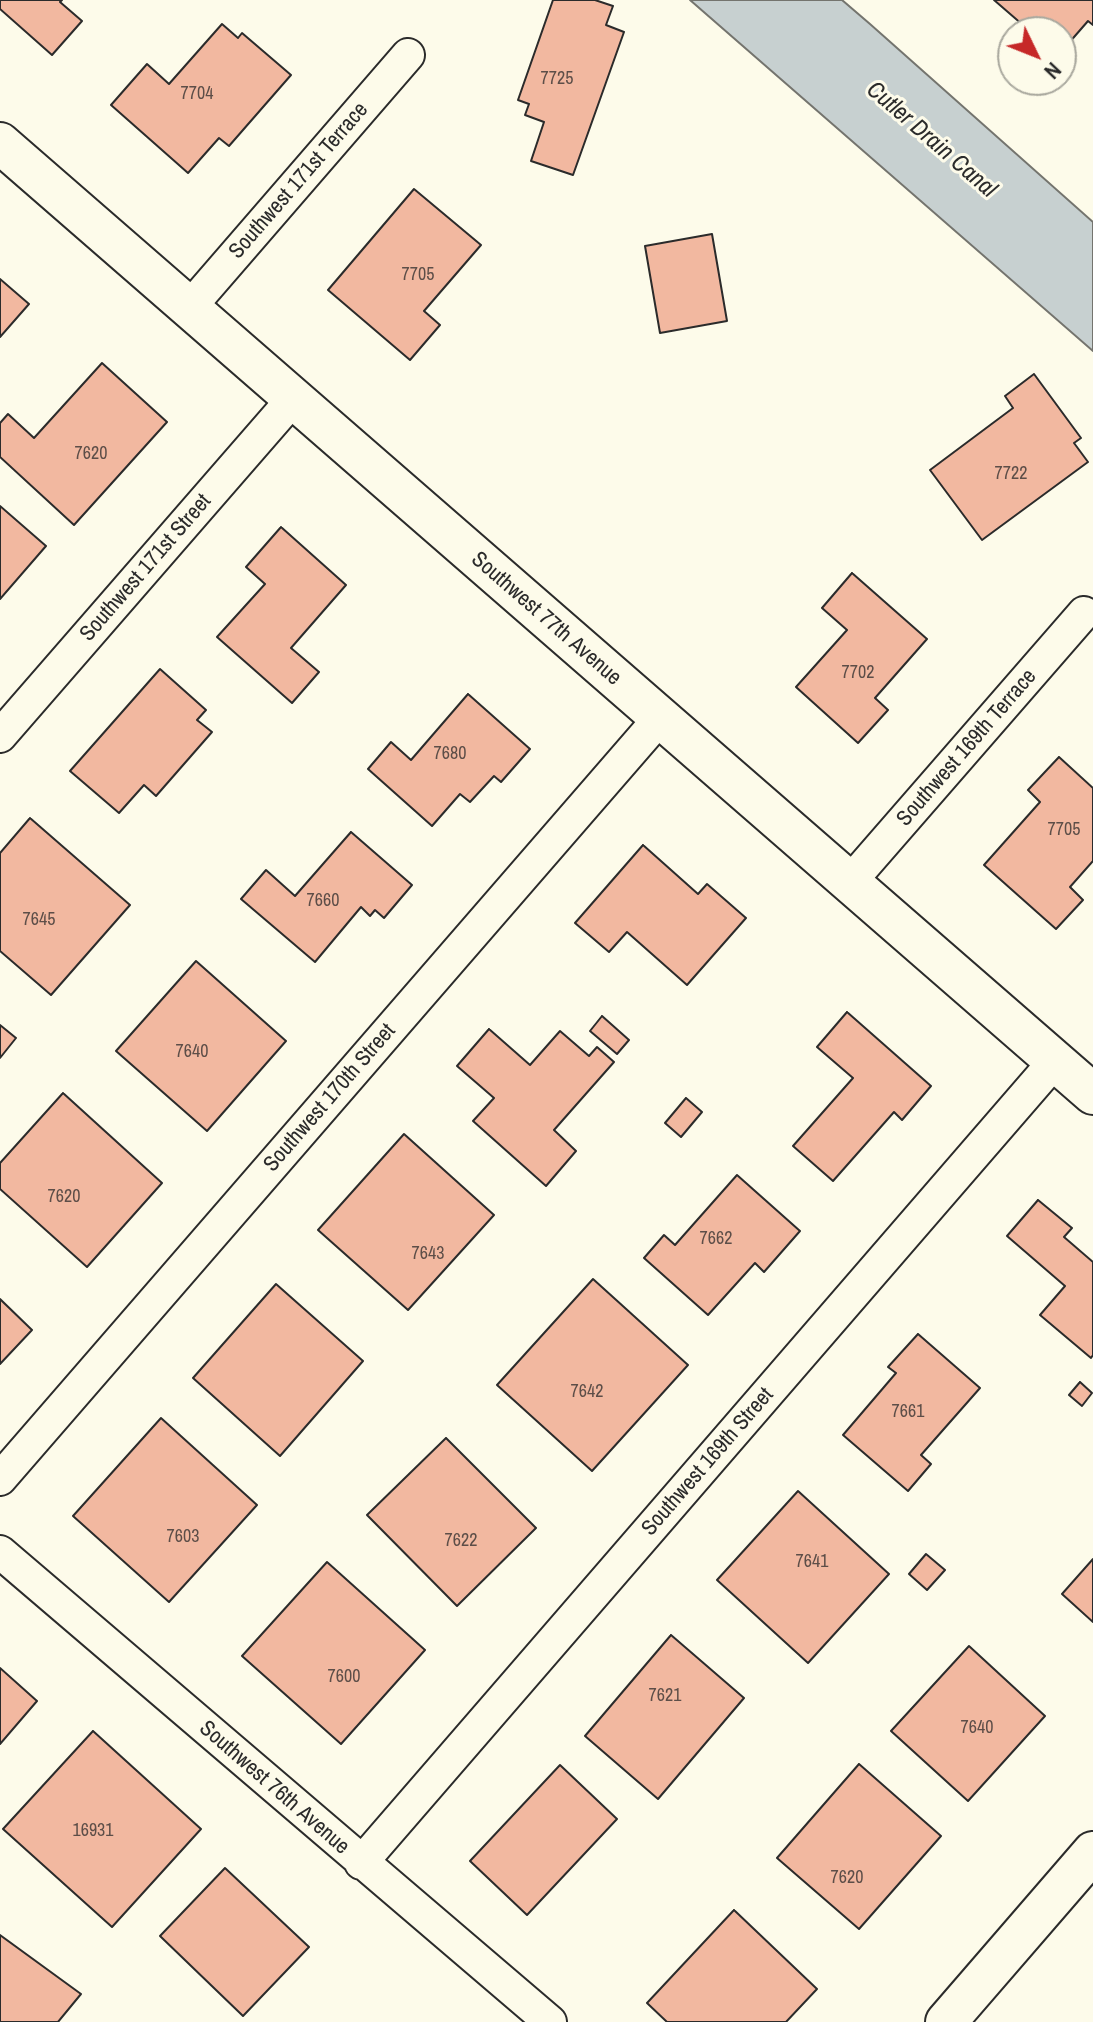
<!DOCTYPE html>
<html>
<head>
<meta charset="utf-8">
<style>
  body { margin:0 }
  #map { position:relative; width:1093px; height:2022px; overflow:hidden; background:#fdfbea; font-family:"Archivo Narrow",sans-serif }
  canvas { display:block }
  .north { position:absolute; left:997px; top:16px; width:80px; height:80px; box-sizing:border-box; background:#fdfbea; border:2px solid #a9a89e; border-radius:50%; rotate:133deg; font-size:22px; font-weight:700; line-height:32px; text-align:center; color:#2b2b2b }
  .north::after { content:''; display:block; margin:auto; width:28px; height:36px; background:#c62828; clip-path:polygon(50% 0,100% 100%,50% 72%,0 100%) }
</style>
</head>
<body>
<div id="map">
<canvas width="1093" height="2022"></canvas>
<div class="north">N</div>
</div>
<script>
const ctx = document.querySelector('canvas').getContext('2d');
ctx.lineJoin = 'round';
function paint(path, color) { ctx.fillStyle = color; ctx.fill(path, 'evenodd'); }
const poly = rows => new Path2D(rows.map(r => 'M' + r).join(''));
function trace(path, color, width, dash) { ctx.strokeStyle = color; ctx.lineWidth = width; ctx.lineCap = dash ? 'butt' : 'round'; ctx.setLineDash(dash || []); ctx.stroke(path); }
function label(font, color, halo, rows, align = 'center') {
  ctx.font = font + ' "Archivo Narrow",sans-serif'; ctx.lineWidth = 6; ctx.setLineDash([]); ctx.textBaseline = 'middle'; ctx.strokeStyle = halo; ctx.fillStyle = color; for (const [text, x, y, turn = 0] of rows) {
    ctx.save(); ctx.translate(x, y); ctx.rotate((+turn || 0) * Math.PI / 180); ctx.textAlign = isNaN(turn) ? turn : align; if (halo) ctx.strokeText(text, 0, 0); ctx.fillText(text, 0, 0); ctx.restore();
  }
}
const water = poly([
  [690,0,842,0,870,24,1093,222,1093,351,690,0]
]);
const building = poly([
  [0,0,62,0,60,2,82,21,52,55,0,9,0,0],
  [553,0,595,0,613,6,606,25,624,32,573,175,531,161,544,122,525,115,529,104,518,100,553,0],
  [994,0,1093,0,1093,25,1088,21,1061,52,1061,32,1031,32,994,0],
  [222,24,238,38,242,33,291,75,229,146,219,138,188,173,111,105,147,64,169,84,222,24],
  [414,189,481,245,424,311,440,325,410,360,328,290,414,189],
  [712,234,727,321,660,333,645,246,712,234],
  [0,279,29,304,0,337,0,279],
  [102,363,167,422,74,525,0,457,0,423,8,414,34,438,102,363],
  [1034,374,1081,438,1074,443,1088,462,982,540,930,470,1013,408,1005,396,1034,374],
  [0,506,46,546,0,599,0,506],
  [281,527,346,585,291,648,319,672,292,703,217,637,265,584,246,567,281,527],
  [852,573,927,639,875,698,888,710,858,743,796,687,847,630,822,608,852,573],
  [160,669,206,710,197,720,212,732,156,796,144,785,119,813,70,771,160,669],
  [468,694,530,749,501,782,494,776,470,802,460,794,432,826,368,769,391,742,411,760,468,694],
  [1059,757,1093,788,1093,861,1070,887,1083,900,1056,929,984,865,1040,802,1028,790,1059,757],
  [30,818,130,905,51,995,0,951,0,853,30,818],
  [351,832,412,885,384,918,375,910,370,916,361,907,315,962,241,899,266,870,295,896,351,832],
  [643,845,698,894,707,884,746,918,687,985,627,932,609,952,575,923,643,845],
  [196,961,286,1041,207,1131,116,1051,196,961],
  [847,1012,931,1086,902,1120,894,1112,833,1181,793,1146,853,1078,817,1047,847,1012],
  [602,1016,629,1040,617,1054,590,1031,602,1016],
  [0,1025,16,1038,0,1058,0,1025],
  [489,1029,530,1065,560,1031,589,1056,597,1047,614,1062,554,1130,576,1151,546,1186,473,1121,494,1098,457,1066,489,1029],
  [63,1093,162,1183,87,1267,0,1189,0,1163,63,1093],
  [686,1098,702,1112,681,1137,665,1123,686,1098],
  [404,1134,494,1215,408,1310,318,1230,404,1134],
  [737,1175,800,1231,764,1272,755,1263,708,1315,644,1258,664,1235,675,1245,737,1175],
  [1038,1200,1072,1228,1064,1237,1093,1262,1093,1355,1091,1358,1040,1315,1065,1286,1007,1236,1038,1200],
  [593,1279,688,1365,592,1471,497,1385,593,1279],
  [276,1284,363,1361,280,1456,193,1378,276,1284],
  [0,1299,32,1330,0,1364,0,1299],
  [918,1334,980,1388,921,1455,931,1464,908,1491,843,1435,896,1373,888,1367,918,1334],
  [1080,1382,1092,1393,1082,1406,1069,1395,1080,1382],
  [161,1418,257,1505,169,1602,73,1516,161,1418],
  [446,1438,536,1528,457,1606,367,1515,446,1438],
  [798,1491,889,1574,808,1663,717,1580,798,1491],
  [926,1554,945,1570,927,1590,909,1574,926,1554],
  [1093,1559,1093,1622,1062,1594,1093,1559],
  [327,1562,425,1650,341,1744,242,1656,327,1562],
  [671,1635,744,1698,658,1799,585,1736,671,1635],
  [969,1646,1045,1716,968,1801,891,1731,969,1646],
  [0,1668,37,1701,0,1744,0,1668],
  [93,1731,201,1829,112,1927,3,1829,93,1731],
  [859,1764,941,1836,859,1929,777,1858,859,1764],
  [560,1765,617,1819,527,1915,470,1861,560,1765],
  [225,1868,309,1947,243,2016,160,1936,225,1868],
  [734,1910,817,1989,786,2022,667,2022,647,2003,734,1910],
  [0,1935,81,1994,58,2022,0,2022,0,1935]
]);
const minor = poly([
  [189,308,408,55],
  [0,736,293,399],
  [849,883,1084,613],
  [0,1479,660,718],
  [0,1552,550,2022],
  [361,1863,1055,1061]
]);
const tertiary = poly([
  [0,143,1093,1094],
  [946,2022,1093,1852]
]);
const numberNames = [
  ["7725",557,79],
  ["7704",197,94],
  ["7705",418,275],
  ["7620",91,454],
  ["7722",1011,474],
  ["7702",858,673],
  ["7680",450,754],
  ["7705",1064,830],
  ["7660",323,901],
  ["7645",39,920],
  ["7640",192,1052],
  ["7620",64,1197],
  ["7662",716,1239],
  ["7643",428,1254],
  ["7642",587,1392],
  ["7661",908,1412],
  ["7603",183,1537],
  ["7622",461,1541],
  ["7641",812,1562],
  ["7600",344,1677],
  ["7621",665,1696],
  ["7640",977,1728],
  ["16931",93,1831],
  ["7620",847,1878]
];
const streetNames = [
  ["Southwest 171st Terrace",299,181,-49],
  ["Southwest 171st Street",146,568,-49],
  ["Southwest 77th Avenue",546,619,41],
  ["Southwest 169th Terrace",967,748,-49],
  ["Southwest 170th Street",330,1098,-49],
  ["Southwest 169th Street",708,1462,-49],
  ["Southwest 76th Avenue",274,1788,41]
];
const waterNames = [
  ["Cutler Drain Canal",931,140,41]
];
paint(water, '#c7d0d0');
trace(water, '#74746e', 2);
paint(building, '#f2b8a0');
trace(building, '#2b2b2b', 2);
trace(minor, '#2b2b2b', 36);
trace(tertiary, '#2b2b2b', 44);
trace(minor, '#fdfbea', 32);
trace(tertiary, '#fdfbea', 40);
label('18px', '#5d4e48', null, numberNames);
label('22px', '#2b2b2b', '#fdfbea', streetNames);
label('italic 24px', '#2b2b2b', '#fdfbea', waterNames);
</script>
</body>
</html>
